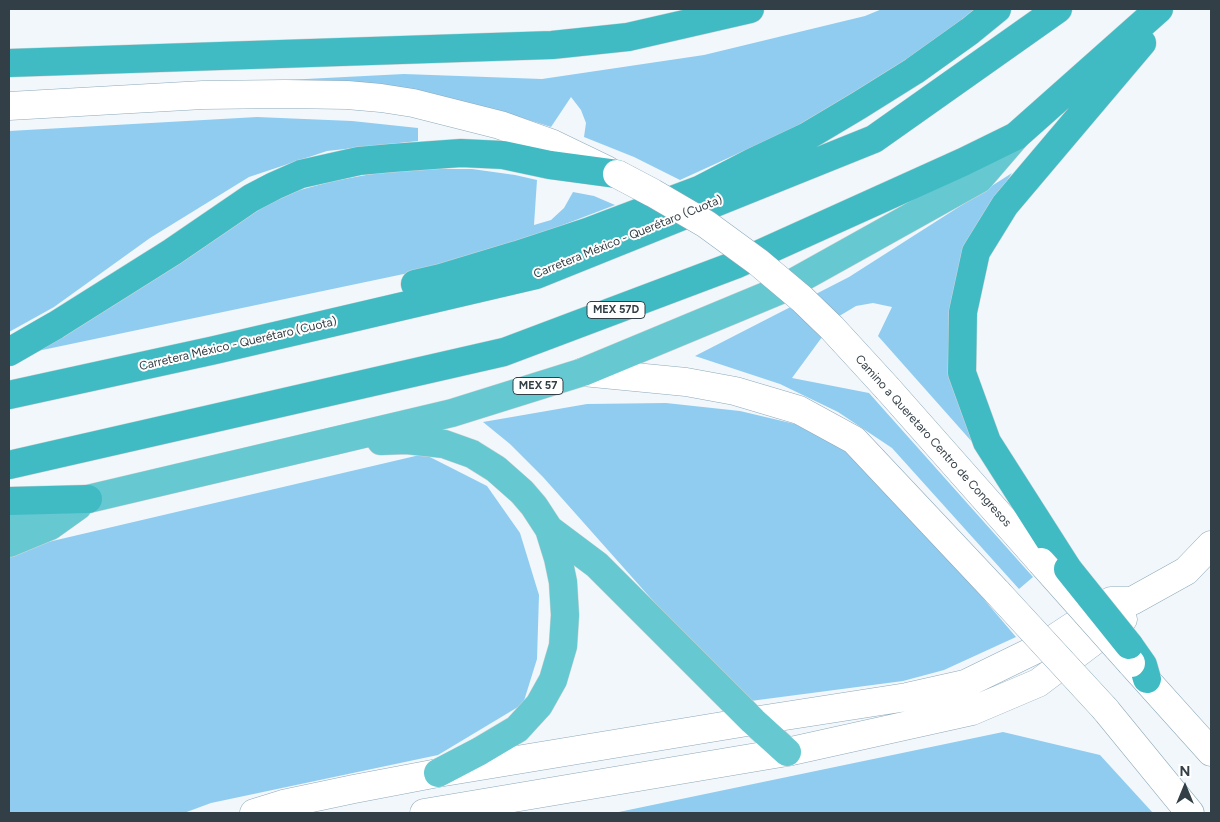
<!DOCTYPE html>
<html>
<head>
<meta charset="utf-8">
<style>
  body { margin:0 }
  #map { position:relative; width:1220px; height:822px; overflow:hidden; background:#f2f7fb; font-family:Figtree,sans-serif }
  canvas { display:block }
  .frame { position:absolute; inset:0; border:10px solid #333f46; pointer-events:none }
  .north { position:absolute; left:1160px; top:762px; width:50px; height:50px; -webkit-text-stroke:4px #fff; paint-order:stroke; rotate:0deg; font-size:14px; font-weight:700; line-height:20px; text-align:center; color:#333f46 }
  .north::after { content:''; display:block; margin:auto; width:18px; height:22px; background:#333f46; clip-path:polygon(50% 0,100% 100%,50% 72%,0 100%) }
</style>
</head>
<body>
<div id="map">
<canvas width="1220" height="822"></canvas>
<div class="frame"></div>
<div class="north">N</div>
</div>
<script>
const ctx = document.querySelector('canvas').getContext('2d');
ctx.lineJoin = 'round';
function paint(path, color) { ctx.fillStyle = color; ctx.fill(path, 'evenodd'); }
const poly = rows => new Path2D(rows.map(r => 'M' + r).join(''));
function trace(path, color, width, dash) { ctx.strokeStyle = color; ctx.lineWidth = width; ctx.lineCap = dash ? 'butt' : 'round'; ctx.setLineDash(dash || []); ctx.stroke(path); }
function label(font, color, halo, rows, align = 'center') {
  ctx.font = font + ' Figtree,sans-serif'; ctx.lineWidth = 4; ctx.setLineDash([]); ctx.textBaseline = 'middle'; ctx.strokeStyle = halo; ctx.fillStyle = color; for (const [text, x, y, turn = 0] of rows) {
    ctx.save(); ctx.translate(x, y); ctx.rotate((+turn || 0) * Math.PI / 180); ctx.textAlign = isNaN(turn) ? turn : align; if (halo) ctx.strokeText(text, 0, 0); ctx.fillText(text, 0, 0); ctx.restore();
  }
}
const green = poly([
  [882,9,975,9,931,47,829,112,680,180,634,157,584,137,586,123,581,110,571,97,551,127,494,109,425,95,247,82,404,74,542,79,704,55,865,16],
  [257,117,352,121,418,128,418,141,327,151,249,177,150,238,54,307,9,332,9,131],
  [433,169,472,169,515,175,537,180,534,225,551,220,564,208,573,192,594,196,615,205,516,243,418,271,28,353,278,196,333,181,383,172],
  [1012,173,975,232,961,272,981,452,878,336,892,307,873,303,856,306,836,318,792,378,869,393,1033,577,1019,589,892,448,838,412,780,384,695,356,849,277],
  [666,403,740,411,795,424,844,450,886,484,1016,637,944,670,903,681,743,702,543,477,510,444,483,422,587,404],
  [424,454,487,486,520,533,539,595,537,659,523,704,438,755,211,803,184,813,9,813,9,555,31,546],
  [1003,732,1100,755,1153,813,614,813]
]);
const minor = poly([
  [254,813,283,804,354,789,438,773,753,721,907,697,965,684,1043,646,1111,601,1132,601,1186,571,1211,545],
  [424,813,787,752,972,711,1038,683,1123,619]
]);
const tertiary = poly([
  [9,106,203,95,285,94,347,95,381,98,413,103,500,125,553,144,607,170],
  [583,372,686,382,735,391,799,410,854,440,998,593],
  [888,389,1041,562],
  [1131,663,1211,752],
  [1105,709,1190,813]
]);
const trunk = poly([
  [381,441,406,440,444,444,472,454,496,469,522,492,534,506,549,529,558,558,563,582,565,615,563,646,553,680,539,705,517,729,480,751,438,773],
  [9,516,88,499,334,441,452,413,583,372,778,291,979,179,1016,136],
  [549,529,597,565,753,721,787,752],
  [9,543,50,526,78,506]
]);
const motorway = poly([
  [9,63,552,45,628,37,750,9],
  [415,284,441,278,517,255,587,232,701,189,753,162,806,137,858,106,914,71,970,31,997,9],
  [9,352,56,325,172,252,251,198,274,186,301,174,359,161,392,158,461,153,503,155,550,165,617,174],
  [9,395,215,350,536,275,874,139,1058,9],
  [9,465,504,352,735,265,963,162,1016,136,1159,9],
  [9,501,88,499],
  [1068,569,987,442,962,373,963,312,976,252,1005,205,1142,43],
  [1129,645,1143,665,1147,679]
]);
const tertiaryBridge = poly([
  [617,174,653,193,706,224,758,262,802,299,832,328,888,389],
  [1041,562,1131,663],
  [998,593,1105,709]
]);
const motorwayBridge = poly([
  [1068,569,1129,645]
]);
const shields = [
  [616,310,58],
  [538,386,50]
];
const shieldNames = [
  ["MEX 57D",616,310],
  ["MEX 57",538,386]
];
const streetNames = [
  ["Carretera México - Querétaro (Cuota)",628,237,-22],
  ["Carretera México - Querétaro (Cuota)",238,344,-13],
  ["Camino a Queretaro Centro de Congresos",933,441,48]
];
paint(green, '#90ccf0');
trace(minor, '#8da9ba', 29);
trace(tertiary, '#8da9ba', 29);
trace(trunk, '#d2d5d6', 29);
trace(motorway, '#d2d5d6', 29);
trace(minor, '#fff', 28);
trace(tertiary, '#fff', 28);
trace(trunk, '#66c8d0', 28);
trace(motorway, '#40bbc4', 28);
trace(tertiaryBridge, '#8da9ba', 29, []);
trace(motorwayBridge, '#d2d5d6', 29, []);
trace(tertiaryBridge, '#fff', 28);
trace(motorwayBridge, '#40bbc4', 28);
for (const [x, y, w] of shields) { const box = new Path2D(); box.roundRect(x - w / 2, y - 8.5, w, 17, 4); ctx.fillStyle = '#fff'; ctx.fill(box); trace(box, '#333f46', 1); }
label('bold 11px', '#333f46', null, shieldNames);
label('12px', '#333f46', '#fff', streetNames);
</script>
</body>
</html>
